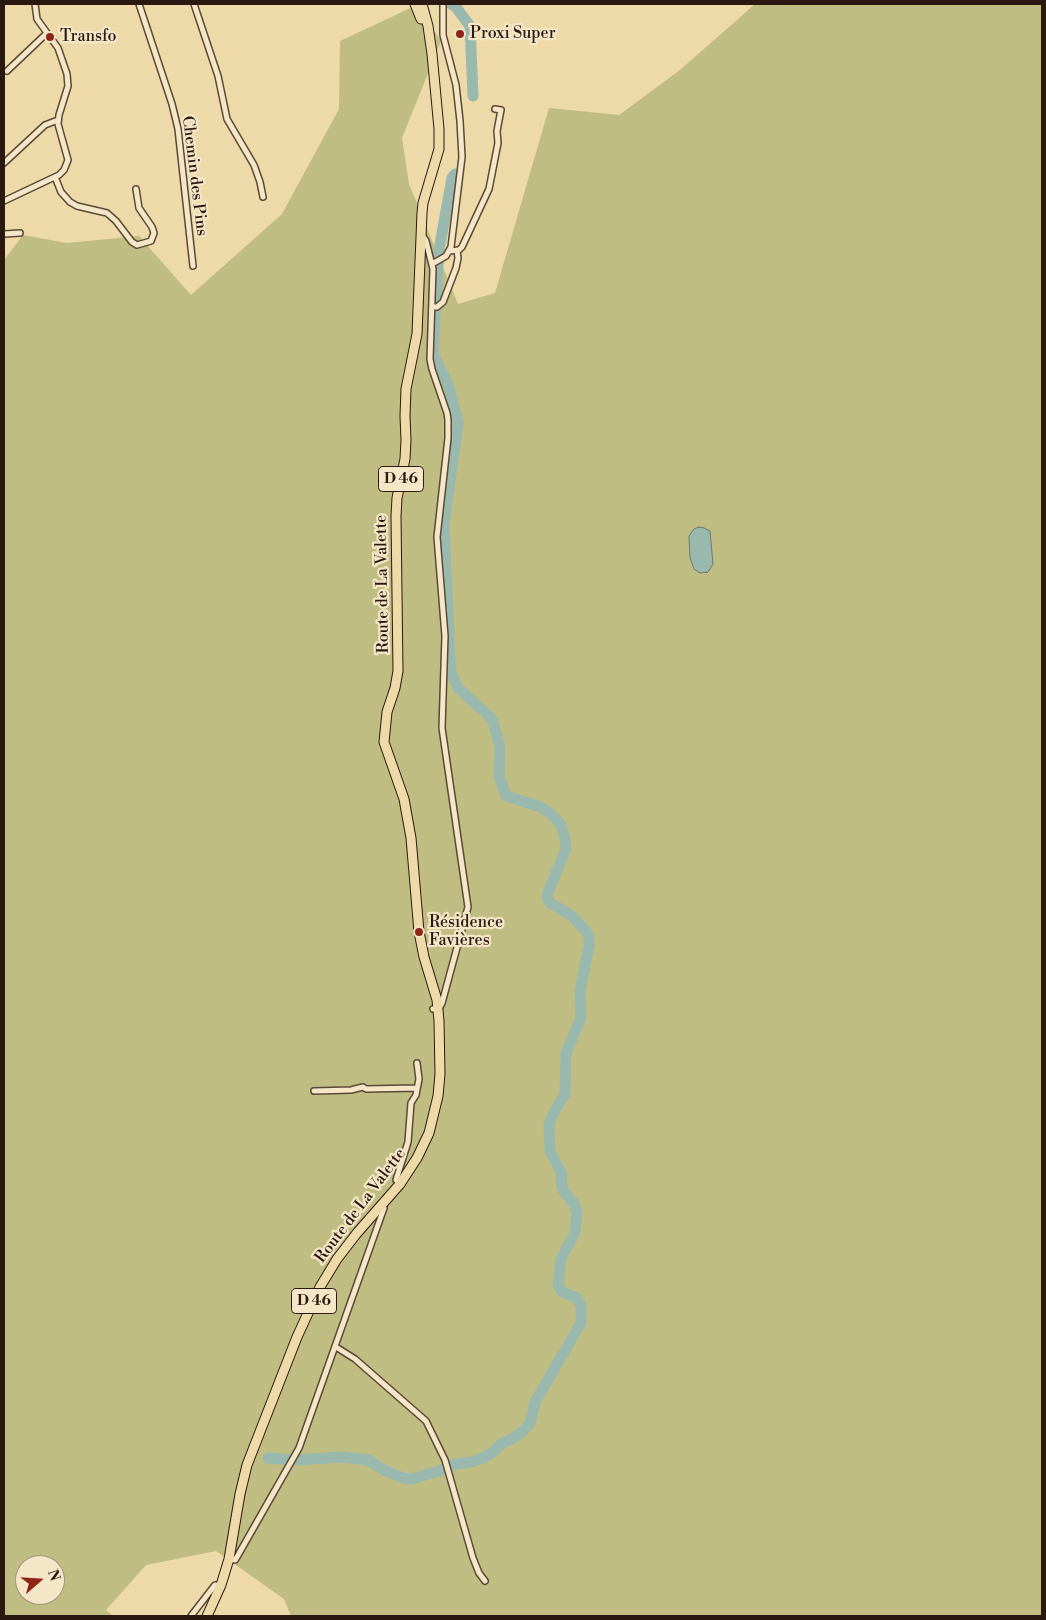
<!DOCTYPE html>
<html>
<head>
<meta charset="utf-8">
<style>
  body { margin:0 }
  #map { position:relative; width:1046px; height:1620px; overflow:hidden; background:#eed9a8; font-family:"Libre Bodoni",serif }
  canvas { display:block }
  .frame { position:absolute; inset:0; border:5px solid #2b1811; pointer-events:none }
  .north { position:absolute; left:15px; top:1555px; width:50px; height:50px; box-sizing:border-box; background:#f4e6c6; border:1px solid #a4947e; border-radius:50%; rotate:71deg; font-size:14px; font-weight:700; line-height:20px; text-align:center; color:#2b1811 }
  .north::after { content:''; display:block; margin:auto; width:18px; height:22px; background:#8f2418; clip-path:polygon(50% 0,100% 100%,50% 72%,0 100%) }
</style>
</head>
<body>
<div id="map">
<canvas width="1046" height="1620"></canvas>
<div class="frame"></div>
<div class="north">N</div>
</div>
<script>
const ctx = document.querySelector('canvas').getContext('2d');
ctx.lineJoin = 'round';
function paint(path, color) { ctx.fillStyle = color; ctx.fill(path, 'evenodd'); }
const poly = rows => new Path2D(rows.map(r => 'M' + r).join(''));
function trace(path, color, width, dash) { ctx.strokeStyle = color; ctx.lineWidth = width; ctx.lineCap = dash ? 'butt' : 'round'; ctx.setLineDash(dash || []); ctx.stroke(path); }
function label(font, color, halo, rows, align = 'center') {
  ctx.font = font + ' "Libre Bodoni",serif'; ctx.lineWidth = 4.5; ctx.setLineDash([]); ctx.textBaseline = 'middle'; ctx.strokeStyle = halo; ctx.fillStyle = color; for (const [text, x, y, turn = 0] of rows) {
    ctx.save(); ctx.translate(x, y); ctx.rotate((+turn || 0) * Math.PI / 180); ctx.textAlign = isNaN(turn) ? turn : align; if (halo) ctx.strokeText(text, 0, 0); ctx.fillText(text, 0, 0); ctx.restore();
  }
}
const green = poly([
  [755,4,1042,4,1042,1616,291,1616,284,1599,216,1551,146,1565,106,1610,113,1616,4,1616,4,260,23,235,67,243,139,236,191,295,282,214,339,109,340,41,417,5,441,41,402,138,409,184,458,304,495,293,549,108,619,115,680,70],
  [25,1565,55,1565,55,1595,25,1595]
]);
const water = poly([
  [699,527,704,528,710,531,713,564,708,572,700,573,694,569,690,558,689,536,694,529,699,527]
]);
const river = poly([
  [451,4,455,6,470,26,473,96],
  [455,174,452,178,439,250,433,350,434,356,449,387,458,422],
  [449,635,444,524,458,424],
  [268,1458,292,1460],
  [295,1460,342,1457,368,1460,386,1471,403,1478,411,1479,439,1471,455,1464,471,1462,483,1458,492,1453,502,1443,512,1439,523,1431,530,1423,535,1402,581,1323,581,1306,577,1298,562,1292,558,1285,561,1259,575,1233,577,1212,574,1204,563,1190,561,1182,562,1174,550,1151,549,1125,553,1114,565,1094,566,1053,581,1018,580,991,589,946,589,937,586,931,572,916,550,903,547,898,548,892,566,849,565,838,561,825,552,815,541,807,506,796,499,776,500,747,493,722,489,716,458,688,451,672,449,641]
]);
const minor = poly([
  [139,4,172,104,178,129,193,266],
  [194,4,218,76,227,119,254,165,260,182,263,197],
  [7,71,47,33],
  [4,163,45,125,58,120],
  [55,177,61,192,70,202,77,206,107,213,116,221,132,242,137,245,151,241,154,233,152,227,139,208,136,189],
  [4,201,59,175,64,170,68,160,58,124,59,115,68,86,67,74,58,48,37,19,35,4],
  [4,234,20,233],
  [422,235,426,241,433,269,430,359,432,369,447,413,448,420,448,438,437,537,445,636,442,728,468,907,442,1003,440,1007,433,1009],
  [449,251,459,250,462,247,489,189,498,143,497,131,501,110,495,109],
  [432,264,446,256,451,247,462,157,460,121,456,85,443,35,443,4],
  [432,307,437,307,443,302,456,268,458,258,457,250],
  [314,1091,351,1090,363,1087,366,1089,417,1088],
  [400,1184,396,1180,408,1142,411,1103,416,1095,419,1079,417,1063],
  [336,1347,355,1359,426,1421,445,1460,473,1558,479,1573,485,1581],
  [229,1559,235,1560,237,1557,299,1448,384,1208,382,1205],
  [191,1616,215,1585,221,1585]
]);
const primary = poly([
  [415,4,421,19],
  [207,1616,221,1585,229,1559,240,1494,247,1465,297,1337,320,1287,337,1259,357,1233,400,1184,417,1158,429,1133,438,1096,440,1074,439,1021,437,1000,424,957,419,932,411,838,404,799,384,742,387,712,395,688,398,671,396,516,397,498,405,459,406,440,405,416,406,389,417,334,422,213,423,203,439,149,439,129,432,54,428,26,422,4]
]);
const markers = [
  [460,34,5,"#8f2418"],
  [50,37,5,"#8f2418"],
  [419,932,5,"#8f2418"]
];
const shields = [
  [401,479,45],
  [314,1301,45]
];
const shieldNames = [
  ["D 46",401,479],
  ["D 46",314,1301]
];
const poiNames = [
  ["Proxi Super",470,34],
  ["Transfo",60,37],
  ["Résidence",429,923],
  ["Favières",429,941]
];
const streetNames = [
  ["Chemin des Pins",194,176,83],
  ["Route de La Valette",383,584,-91],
  ["Route de La Valette",361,1206,-53]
];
paint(green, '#c0bd83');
paint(water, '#9ab9ae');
trace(water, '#6e796f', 1);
trace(river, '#9ab9ae', 11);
trace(minor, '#5c4837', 8);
trace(primary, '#2b1811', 11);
trace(minor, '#f4e6c6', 5);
trace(primary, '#eed9a8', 9);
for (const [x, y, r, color] of markers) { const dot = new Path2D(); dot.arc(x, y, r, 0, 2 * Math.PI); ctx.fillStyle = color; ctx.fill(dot); trace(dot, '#f4e6c6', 2); }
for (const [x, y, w] of shields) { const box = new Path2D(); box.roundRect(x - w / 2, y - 12.5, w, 25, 4); ctx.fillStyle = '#f4e6c6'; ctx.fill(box); trace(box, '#2b1811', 1); }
label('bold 15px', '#2b1811', null, shieldNames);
label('16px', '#2b1811', '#f4e6c6', poiNames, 'left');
label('16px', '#2b1811', '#f4e6c6', streetNames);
</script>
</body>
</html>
